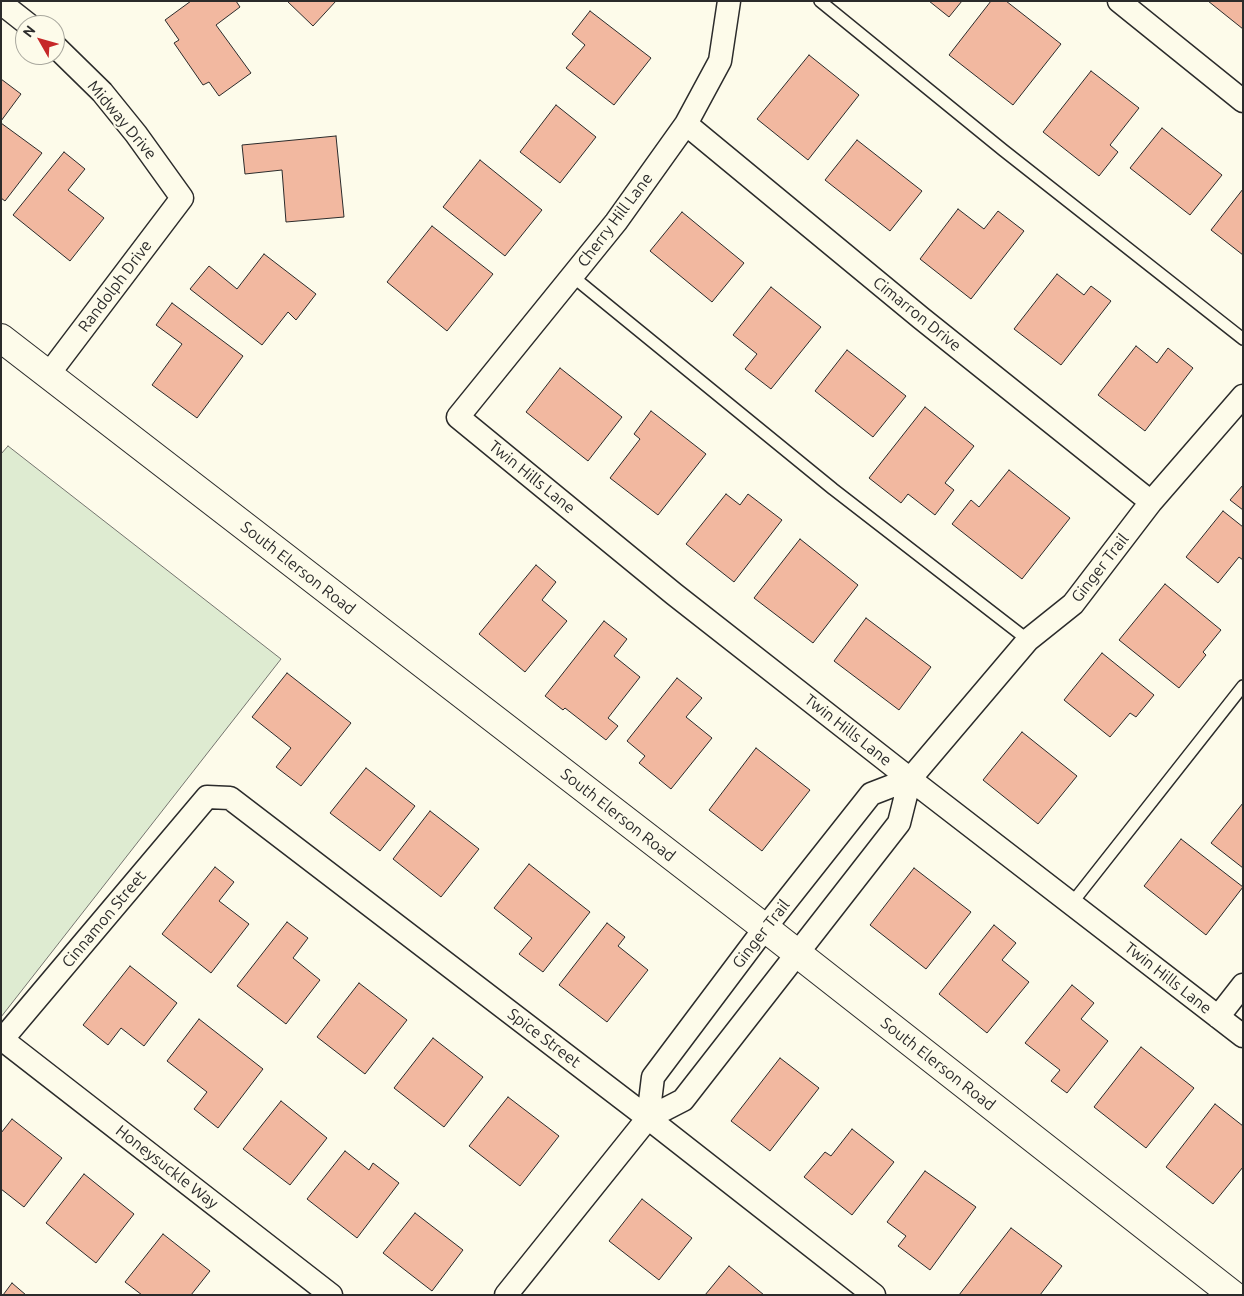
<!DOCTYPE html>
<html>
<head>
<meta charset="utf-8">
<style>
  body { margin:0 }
  #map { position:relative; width:1244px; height:1296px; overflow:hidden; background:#fdfbea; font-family:Ubuntu,sans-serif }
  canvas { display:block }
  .frame { position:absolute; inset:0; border:2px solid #2b2b2b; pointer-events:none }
  .north { position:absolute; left:15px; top:15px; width:50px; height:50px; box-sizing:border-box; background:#fdfbea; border:1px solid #a9a89e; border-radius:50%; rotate:308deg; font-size:14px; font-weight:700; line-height:20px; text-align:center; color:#2b2b2b }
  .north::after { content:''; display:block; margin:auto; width:18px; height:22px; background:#c62828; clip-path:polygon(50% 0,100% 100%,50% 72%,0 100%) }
</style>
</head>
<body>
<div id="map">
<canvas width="1244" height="1296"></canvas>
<div class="frame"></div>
<div class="north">N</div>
</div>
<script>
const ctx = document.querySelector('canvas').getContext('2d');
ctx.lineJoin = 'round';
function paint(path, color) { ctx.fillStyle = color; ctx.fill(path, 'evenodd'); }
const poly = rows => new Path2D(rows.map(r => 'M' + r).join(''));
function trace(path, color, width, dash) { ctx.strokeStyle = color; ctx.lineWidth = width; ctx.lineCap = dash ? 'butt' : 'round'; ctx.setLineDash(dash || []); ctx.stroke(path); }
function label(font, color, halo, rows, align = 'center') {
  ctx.font = font + ' Ubuntu,sans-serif'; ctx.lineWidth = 4; ctx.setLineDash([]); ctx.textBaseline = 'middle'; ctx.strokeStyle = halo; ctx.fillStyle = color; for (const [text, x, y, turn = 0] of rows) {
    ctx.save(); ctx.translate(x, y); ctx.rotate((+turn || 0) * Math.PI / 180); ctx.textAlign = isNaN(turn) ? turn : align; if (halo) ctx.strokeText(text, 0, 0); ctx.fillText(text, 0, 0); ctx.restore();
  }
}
const green = poly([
  [8,446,281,659,1,1017,1,454,8,446]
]);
const building = poly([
  [191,1,236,1,240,7,216,25,251,73,219,96,209,82,203,85,174,43,179,40,165,20,191,1],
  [287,1,336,1,313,26,287,1],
  [929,1,962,1,949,17,929,1],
  [991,1,1006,1,1061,44,1013,105,949,55,991,1],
  [1208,1,1243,1,1243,29,1208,1],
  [590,11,651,58,614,105,566,68,585,45,572,34,590,11],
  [809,55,859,95,808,160,757,119,809,55],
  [1091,71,1139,108,1110,145,1118,152,1099,176,1043,132,1091,71],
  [1,79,21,94,1,121,1,79],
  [556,105,596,137,560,183,520,152,556,105],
  [1,123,42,153,5,201,1,198,1,123],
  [1162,128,1222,175,1190,215,1130,168,1162,128],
  [336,136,344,217,286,222,282,170,245,174,242,145,336,136],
  [857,140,922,191,890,231,825,180,857,140],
  [64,152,85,169,68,190,104,218,70,261,13,215,64,152],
  [480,160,542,210,505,256,443,207,480,160],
  [1243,189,1243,255,1211,230,1243,189],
  [958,209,984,229,998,211,1024,231,971,299,920,259,958,209],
  [682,212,744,263,712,302,650,251,682,212],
  [432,226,493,274,447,331,387,282,432,226],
  [264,254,316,294,296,320,288,312,262,345,190,289,209,266,237,289,264,254],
  [1057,274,1084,295,1091,286,1111,301,1061,365,1014,329,1057,274],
  [771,287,821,327,771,389,745,369,757,354,733,335,771,287],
  [172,303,243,356,197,418,152,385,182,344,156,325,172,303],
  [1136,346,1157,363,1168,348,1193,368,1145,431,1098,395,1136,346],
  [847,350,906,396,873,437,815,391,847,350],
  [560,368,622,417,588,461,526,412,560,368],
  [925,407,974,446,945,483,954,490,935,515,908,494,901,503,869,478,925,407],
  [651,411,706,454,658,515,610,478,640,439,634,434,651,411],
  [1009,470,1070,518,1022,579,952,524,971,500,979,507,1009,470],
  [1243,485,1243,510,1230,500,1243,485],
  [726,494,740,505,748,494,782,520,734,582,686,544,726,494],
  [1223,511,1243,527,1243,560,1239,557,1218,583,1186,557,1223,511],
  [800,539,858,585,813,643,754,598,800,539],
  [536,565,556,582,542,600,567,621,525,672,479,634,536,565],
  [1165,584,1221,630,1203,652,1206,655,1179,688,1119,640,1165,584],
  [866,618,931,667,899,710,834,661,866,618],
  [604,621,627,639,614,656,640,677,608,718,618,726,606,740,565,708,563,710,545,696,604,621],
  [1102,653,1154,695,1136,717,1130,713,1110,737,1064,700,1102,653],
  [287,673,351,723,301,786,276,767,291,748,252,717,287,673],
  [677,678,702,698,686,717,712,738,671,789,639,763,645,756,627,741,677,678],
  [1022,732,1077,776,1038,824,983,780,1022,732],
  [756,748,810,790,762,851,709,810,756,748],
  [366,768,415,806,380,851,330,813,366,768],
  [1243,803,1243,868,1211,843,1243,803],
  [430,811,479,849,441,897,393,859,430,811],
  [1181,839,1243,887,1206,935,1144,886,1181,839],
  [529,864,590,912,543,972,519,954,532,938,494,908,529,864],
  [215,867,234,882,219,901,249,924,211,973,162,934,215,867],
  [914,868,971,912,926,969,870,925,914,868],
  [287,922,308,938,293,958,320,980,286,1024,237,986,287,922],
  [607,923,625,937,618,946,648,970,607,1022,559,985,607,923],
  [994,925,1016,943,1002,960,1029,982,987,1033,939,994,994,925],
  [130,966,177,1003,144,1046,121,1028,108,1045,83,1025,130,966],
  [359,983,407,1020,365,1074,317,1037,359,983],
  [1072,985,1094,1003,1081,1019,1108,1041,1067,1093,1051,1081,1060,1070,1025,1043,1072,985],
  [199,1019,263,1069,218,1128,194,1109,207,1092,167,1061,199,1019],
  [433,1038,483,1077,444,1127,394,1088,433,1038],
  [1141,1047,1194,1088,1146,1148,1094,1107,1141,1047],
  [780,1058,819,1088,770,1151,731,1121,780,1058],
  [508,1097,559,1136,520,1186,469,1146,508,1097],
  [281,1101,327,1138,290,1185,243,1149,281,1101],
  [1215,1104,1243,1126,1243,1167,1213,1204,1166,1167,1215,1104],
  [12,1119,62,1158,24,1207,1,1189,1,1133,12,1119],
  [852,1129,894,1162,852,1215,804,1177,825,1152,831,1156,852,1129],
  [345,1151,369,1170,373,1163,399,1183,357,1238,307,1199,345,1151],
  [925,1171,976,1207,930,1270,898,1246,906,1236,887,1222,925,1171],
  [84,1174,134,1214,96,1263,46,1223,84,1174],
  [642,1199,692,1238,659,1280,609,1241,642,1199],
  [415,1213,463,1250,432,1291,383,1253,415,1213],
  [1011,1228,1062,1266,1040,1295,959,1295,1011,1228],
  [163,1234,210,1271,191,1295,142,1295,125,1282,163,1234],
  [729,1266,764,1295,705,1295,729,1266],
  [12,1283,26,1295,3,1295,12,1283]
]);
const lane = poly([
  [820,1,1003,150,1243,339],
  [572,276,833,489,1028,640],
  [1072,903,1243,686]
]);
const street = poly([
  [729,1,720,61,686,124,616,222,458,417,674,594,910,779,1243,1036],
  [1119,1,1243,101],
  [1,3,29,25],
  [686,124,921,318,1151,502],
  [48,375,182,198,136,134,102,92,55,46],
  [1218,1017,1243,985],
  [3,1040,331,1295],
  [1,1041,207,797,230,798,648,1118,874,1295],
  [648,1118,653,1077,765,928,871,794,910,779],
  [506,1295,648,1118,683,1100,899,823,910,779,1028,640,1073,604,1151,502,1243,396]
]);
const secondary = poly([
  [1,338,765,928,1233,1295]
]);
const streetNames = [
  ["Midway Drive",122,120,50],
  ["Cherry Hill Lane",615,220,-53],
  ["Randolph Drive",115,286,-53],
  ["Cimarron Drive",917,314,39],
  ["Twin Hills Lane",532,477,39],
  ["South Elerson Road",298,568,38],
  ["Ginger Trail",1100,568,-52],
  ["Twin Hills Lane",848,730,38],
  ["South Elerson Road",618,815,38],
  ["Cinnamon Street",104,919,-50],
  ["Ginger Trail",761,934,-52],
  ["Twin Hills Lane",1168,978,38],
  ["Spice Street",544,1038,37],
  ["South Elerson Road",938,1064,38],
  ["Honeysuckle Way",167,1167,38]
];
paint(green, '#deebd1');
trace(green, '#74746e', 1);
paint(building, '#f2b8a0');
trace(building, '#2b2b2b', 1);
trace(lane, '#2b2b2b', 14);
trace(street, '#2b2b2b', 25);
trace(secondary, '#2b2b2b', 30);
trace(lane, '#fdfbea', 11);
trace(street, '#fdfbea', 22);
trace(secondary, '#fdfbea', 28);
label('16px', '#2b2b2b', '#fdfbea', streetNames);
</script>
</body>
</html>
